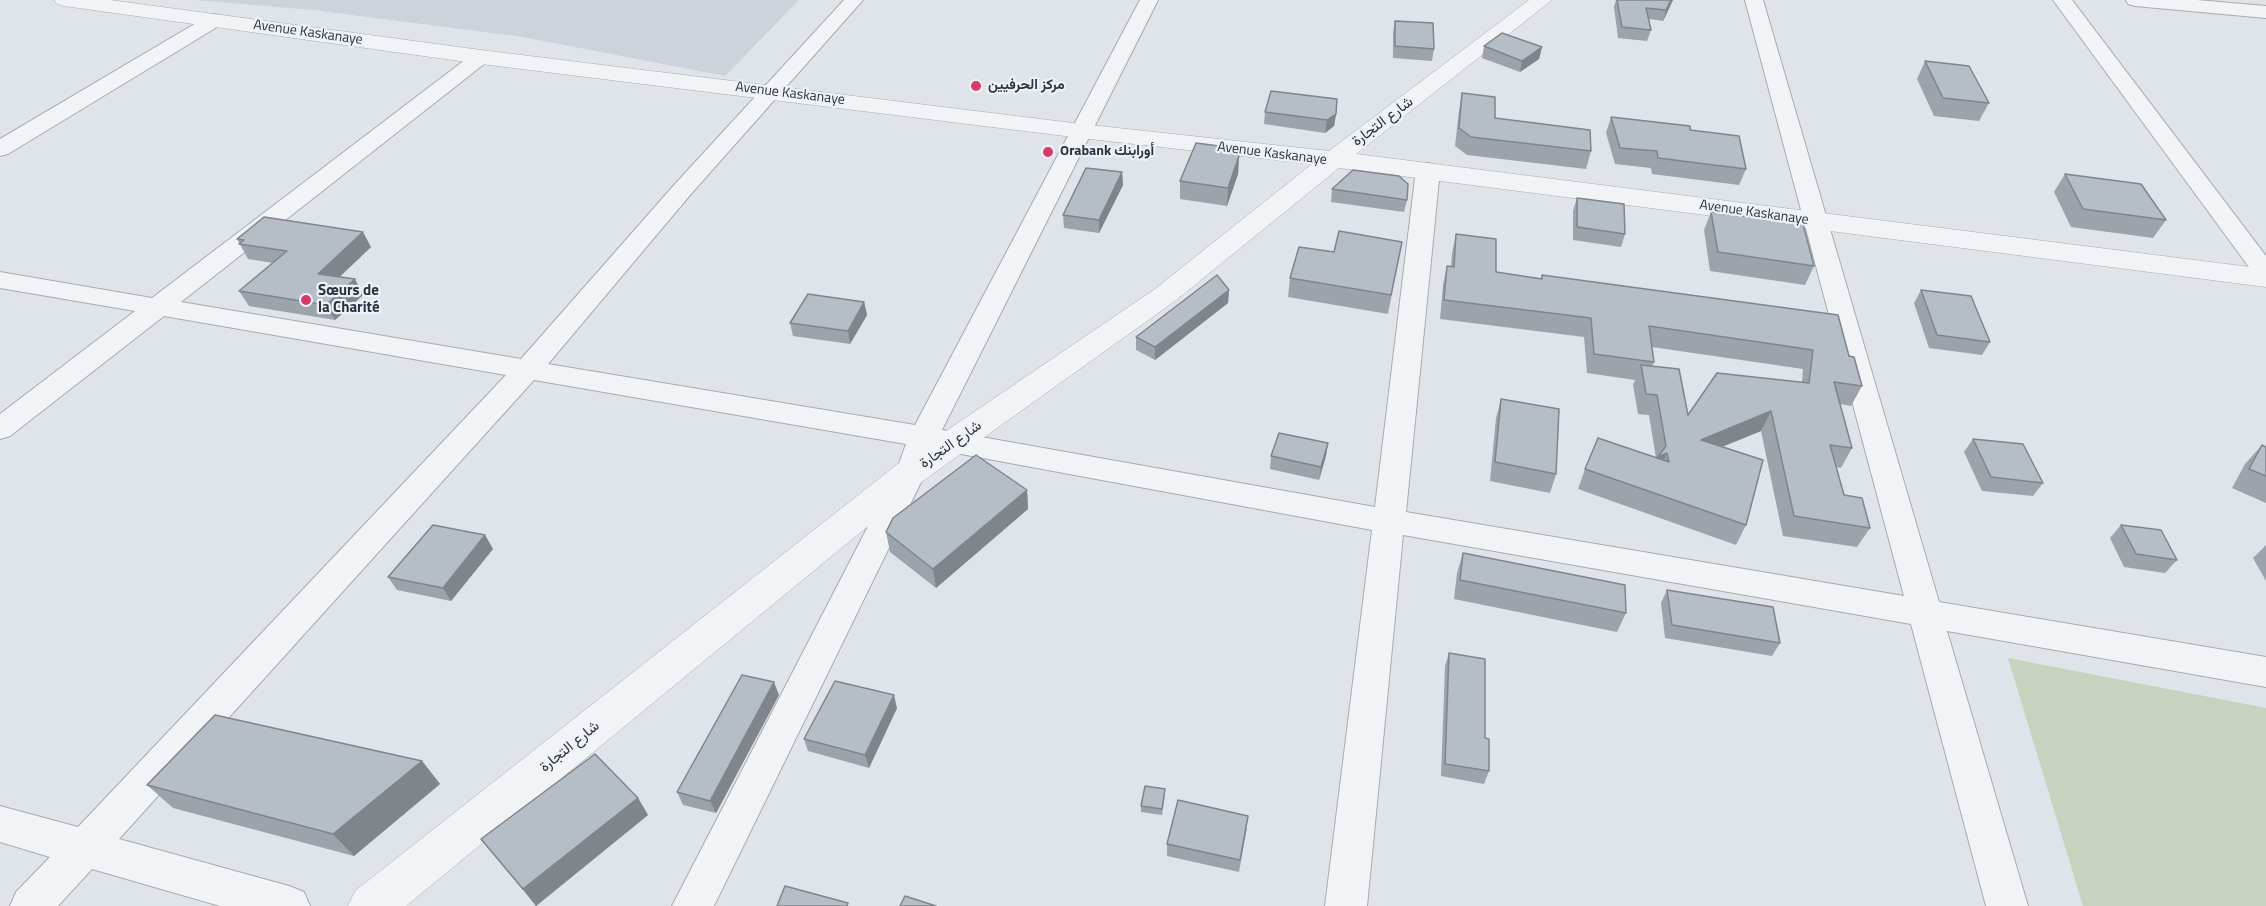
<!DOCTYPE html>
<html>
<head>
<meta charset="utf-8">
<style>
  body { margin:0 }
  canvas { display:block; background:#dee4e9 }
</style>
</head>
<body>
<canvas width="2266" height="906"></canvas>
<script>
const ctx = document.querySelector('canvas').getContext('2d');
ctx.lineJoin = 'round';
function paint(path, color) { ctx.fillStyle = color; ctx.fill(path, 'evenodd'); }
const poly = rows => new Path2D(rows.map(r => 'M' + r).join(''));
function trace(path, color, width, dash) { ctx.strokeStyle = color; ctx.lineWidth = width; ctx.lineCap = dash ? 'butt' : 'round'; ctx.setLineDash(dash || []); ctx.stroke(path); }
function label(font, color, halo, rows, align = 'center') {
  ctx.font = font + ' "Titillium Web",Vazirmatn,sans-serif'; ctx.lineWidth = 4.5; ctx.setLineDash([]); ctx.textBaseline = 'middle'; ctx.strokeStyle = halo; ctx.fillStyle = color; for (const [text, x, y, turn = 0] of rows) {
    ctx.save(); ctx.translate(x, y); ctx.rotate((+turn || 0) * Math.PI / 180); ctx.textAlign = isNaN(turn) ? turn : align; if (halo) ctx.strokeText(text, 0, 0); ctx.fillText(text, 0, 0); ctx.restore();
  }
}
const built = poly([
  [194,0,799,0,725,76,523,37,313,10]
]);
const green = poly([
  [2008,658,2266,708,2266,906,2083,906]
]);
const minor = poly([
  [844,0,863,0,691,194,548,364,915,425,1140,0,1158,0,942,430,1375,507,1416,170,1420,165,1428,163,1436,165,1440,170,1406,512,1904,596,1745,0,1763,0,1939,602,2266,657,2266,687,1947,631,2028,906,1986,906,1911,624,1403,535,1367,906,1325,906,1372,530,934,449,926,472,714,906,672,906,896,472,906,444,534,380,119,839,289,886,304,892,310,906,220,906,92,869,58,906,10,906,16,892,50,857,0,842,0,806,78,827,506,375,164,316,10,436,0,439,0,414,135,311,0,288,0,272,152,298,474,53,481,51,488,53,491,57,488,61,181,302,521,359,675,184,844,0],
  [2053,0,2072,0,2266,256,2266,281,2257,278,2053,0],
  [2126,0,2197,0,2266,6,2266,18,2135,6,2128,4,2126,0],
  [215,14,222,16,225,20,222,24,8,154,0,156,0,139,208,16,215,14]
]);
const tertiary = poly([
  [54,0,110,0,481,50,1081,124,1329,151,1529,0,1552,0,1356,154,2266,269,2266,287,1339,168,1175,301,923,481,406,906,348,906,355,891,899,463,1155,289,1312,164,1081,138,481,64,64,6,57,4,54,0]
]);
const wall = poly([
  [1616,0,1673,0,1663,21,1649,19,1651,30,1647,41,1618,38,1614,7],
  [1395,21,1434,49,1432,61,1393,58,1393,32],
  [1484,46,1542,47,1539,59,1520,72,1482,58],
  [1925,61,1989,103,1979,121,1934,116,1917,79],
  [1462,93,1495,118,1591,151,1586,169,1467,155,1455,146,1459,111],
  [1265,112,1336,114,1334,126,1325,133,1264,124],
  [1611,117,1690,130,1746,169,1739,185,1652,174,1651,168,1615,164,1606,133],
  [1239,156,1238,174,1227,206,1180,199,1180,181],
  [1122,172,1123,185,1099,233,1064,228,1063,215],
  [2065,174,2166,220,2153,238,2071,227,2054,192],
  [1332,189,1407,200,1404,212,1331,202],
  [1577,198,1625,234,1621,247,1573,240,1573,211],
  [1711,212,1814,266,1805,285,1710,271,1704,230],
  [1456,234,1496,272,1541,279,1542,275,1849,356,1862,386,1851,406,1840,404,1852,448,1841,468,1836,467,1844,495,1870,528,1857,547,1783,536,1761,431,1722,447,1746,525,1736,545,1578,489,1585,469,1656,458,1649,415,1638,414,1633,385,1635,380,1587,373,1584,337,1440,319,1443,285,1447,266,1451,266,1452,253],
  [1652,347,1803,369,1802,382,1688,415,1652,366,1654,362],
  [237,239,371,247,339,277,363,295,335,320,249,306,239,291,273,263,248,259],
  [1402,242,1388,314,1288,297,1290,278],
  [1229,290,1228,303,1155,360,1136,350,1136,337],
  [1921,290,1990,342,1982,355,1929,348,1914,303],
  [864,302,867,315,850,344,793,336,790,323],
  [1501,399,1556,474,1550,493,1490,481,1496,418],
  [1973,439,2043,483,2033,496,1982,491,1964,452],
  [1328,443,1326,456,1319,480,1270,469,1271,456],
  [2262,445,2266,447,2266,503,2232,488,2245,464],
  [1027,490,1028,509,936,588,890,552,886,532],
  [2121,525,2177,560,2165,573,2124,567,2110,538],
  [485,535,493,549,451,601,397,590,388,577],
  [2266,545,2266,581,2253,558],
  [1463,553,1626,613,1617,632,1454,599,1457,573],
  [1667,590,1780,643,1772,656,1665,638,1661,603],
  [1449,653,1485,738,1489,771,1484,784,1441,776,1445,666],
  [779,695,716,813,683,805,677,792],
  [897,708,869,768,808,751,804,739],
  [422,761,440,784,354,856,173,808,147,785],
  [1165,795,1162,815,1141,812,1141,806],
  [638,798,648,815,536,906,481,839],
  [1247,828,1239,872,1167,856,1167,844]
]);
const shadedWall = poly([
  [1671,0,1673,0,1672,2,1663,21,1666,10],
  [1542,47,1539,59,1520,72,1522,61],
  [1336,114,1334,126,1325,133,1327,120],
  [1239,156,1238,174,1227,206,1228,188],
  [1122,172,1123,185,1099,233,1099,220],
  [363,232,371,247,327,289,318,274],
  [355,279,363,295,335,320,326,305],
  [1229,290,1228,303,1155,360,1155,347],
  [864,302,867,315,850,344,848,331],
  [1771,411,1761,431,1692,459,1701,440],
  [1328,443,1326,456,1319,480,1321,467],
  [1667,453,1659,473,1658,457],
  [1027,490,1028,509,936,588,933,569],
  [485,535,493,549,451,601,443,588],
  [774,682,779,695,716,813,710,801],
  [894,695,897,708,869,768,865,755],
  [422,761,440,784,354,856,333,834],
  [638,798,648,815,536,906,523,889]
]);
const building = poly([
  [1617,0,1671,0,1666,10,1646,8,1651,30,1622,27,1617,0],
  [1395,21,1433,23,1434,49,1395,46,1395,21],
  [1502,33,1542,47,1522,61,1484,46,1502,33],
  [1925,61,1969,66,1989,103,1943,98,1925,61],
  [1271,91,1337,99,1336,114,1327,120,1265,112,1271,91],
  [1462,93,1495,97,1495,118,1590,130,1591,151,1471,137,1459,128,1462,93],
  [1611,117,1690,126,1690,130,1739,136,1746,169,1658,158,1657,151,1620,148,1611,117],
  [1196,143,1227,147,1239,156,1228,188,1180,181,1196,143],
  [1086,168,1122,172,1099,220,1063,215,1086,168],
  [1353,170,1399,176,1408,184,1407,200,1332,189,1353,170],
  [2065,174,2141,184,2166,220,2083,209,2065,174],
  [1577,198,1624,204,1625,234,1577,227,1577,198],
  [1711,212,1803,224,1814,266,1718,252,1711,212],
  [264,217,363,232,318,274,355,279,326,305,239,291,287,251,239,244,244,240,237,239,264,217],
  [1339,231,1402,242,1391,295,1290,278,1299,247,1334,252,1339,231],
  [1456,234,1496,239,1496,272,1542,279,1542,275,1838,315,1849,356,1854,357,1862,386,1834,382,1852,448,1830,445,1844,495,1862,498,1870,528,1794,516,1771,411,1701,440,1763,460,1746,525,1585,469,1598,438,1669,462,1667,453,1658,457,1666,446,1657,395,1646,394,1641,365,1679,369,1688,415,1717,373,1809,383,1813,350,1649,326,1654,362,1594,354,1591,318,1444,300,1447,266,1454,267,1456,234],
  [1217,275,1229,290,1155,347,1136,337,1217,275],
  [1921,290,1971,296,1990,342,1937,335,1921,290],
  [808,294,864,302,848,331,790,323,808,294],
  [1501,399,1559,409,1556,474,1495,462,1501,399],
  [1279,433,1328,443,1321,467,1271,456,1279,433],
  [1973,439,2023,444,2043,483,1991,477,1973,439],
  [2262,445,2266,447,2266,476,2249,469,2262,445],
  [976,455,1027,490,933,569,886,532,893,518,976,455],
  [433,525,485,535,443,588,388,577,433,525],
  [2121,525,2161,530,2177,560,2136,554,2121,525],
  [1463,553,1625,585,1626,613,1460,580,1463,553],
  [1667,590,1773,607,1780,643,1672,625,1667,590],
  [1449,653,1485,659,1485,738,1489,739,1489,771,1445,764,1449,653],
  [742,675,774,682,710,801,677,792,742,675],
  [835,681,894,695,865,755,804,739,835,681],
  [215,715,422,761,333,834,147,785,215,715],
  [595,754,638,798,523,889,481,839,595,754],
  [1145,786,1165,789,1162,809,1141,806,1145,786],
  [1178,800,1248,816,1240,860,1167,844,1178,800],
  [785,886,848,903,847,906,777,906,785,886],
  [905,896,936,906,900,906,905,896]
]);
const markers = [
  [976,86,6,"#d73a68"],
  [1048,152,6,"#d73a68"],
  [306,300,6,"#d73a68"]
];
const farStreetnames = [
  ["Avenue Kaskanaye",308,33,8],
  ["Avenue Kaskanaye",790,94,7],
  ["Avenue Kaskanaye",1272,154,7],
  ["Avenue Kaskanaye",1754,213,8]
];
const farPoinames = [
  ["مركز الحرفيين",988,86],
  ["Orabank أورابنك",1060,152]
];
const streetNames = [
  ["شارع التجارة",1383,122,-37],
  ["شارع التجارة",951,445,-35],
  ["شارع التجارة",570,747,-39]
];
const poiNames = [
  ["Sœurs de",318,291],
  ["la Charité",318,308]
];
paint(built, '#ccd3db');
paint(green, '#c7d3bf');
trace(minor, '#a3acb3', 2);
trace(tertiary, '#a3acb3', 1);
paint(minor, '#f1f4f7');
paint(tertiary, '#f1f4f7');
paint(wall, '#9ca3aa');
paint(shadedWall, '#7f858b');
paint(building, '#b5bec6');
trace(building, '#7f858b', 1.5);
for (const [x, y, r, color] of markers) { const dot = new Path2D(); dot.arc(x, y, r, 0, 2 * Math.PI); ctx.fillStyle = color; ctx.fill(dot); trace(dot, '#eef2f6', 2); }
label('14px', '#263441', '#eef2f6', farStreetnames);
label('bold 14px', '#263441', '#eef2f6', farPoinames, 'left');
label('15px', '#263441', '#eef2f6', streetNames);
label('bold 15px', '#263441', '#eef2f6', poiNames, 'left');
</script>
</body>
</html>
